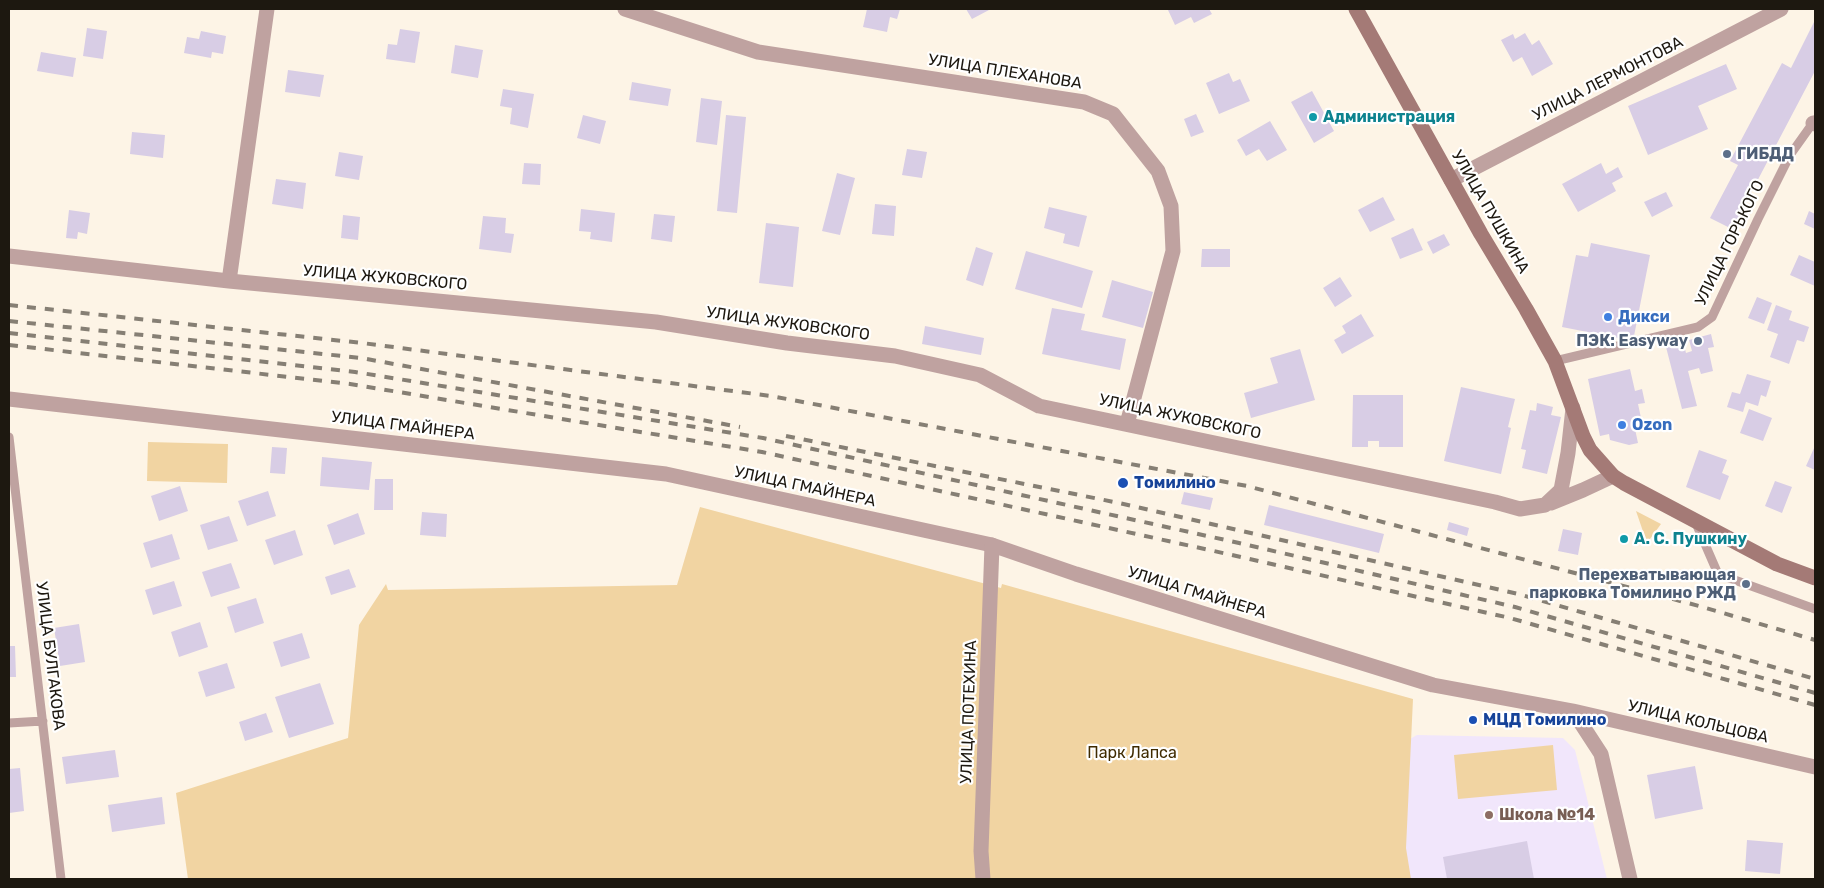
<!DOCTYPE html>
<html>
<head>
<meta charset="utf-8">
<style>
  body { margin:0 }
  #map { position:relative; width:1824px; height:888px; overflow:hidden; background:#fdf4e6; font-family:Rubik,sans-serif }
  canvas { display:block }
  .frame { position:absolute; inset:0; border:10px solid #1d1810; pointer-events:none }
</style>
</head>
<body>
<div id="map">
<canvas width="1824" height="888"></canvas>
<div class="frame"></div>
</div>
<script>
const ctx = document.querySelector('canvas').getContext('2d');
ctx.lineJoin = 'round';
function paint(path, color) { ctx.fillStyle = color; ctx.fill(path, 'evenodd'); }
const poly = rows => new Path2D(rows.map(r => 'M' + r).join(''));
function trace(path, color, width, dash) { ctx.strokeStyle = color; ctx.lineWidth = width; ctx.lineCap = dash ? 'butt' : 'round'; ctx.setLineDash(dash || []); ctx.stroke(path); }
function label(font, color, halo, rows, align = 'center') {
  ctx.font = font + ' Rubik,sans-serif'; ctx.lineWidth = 4.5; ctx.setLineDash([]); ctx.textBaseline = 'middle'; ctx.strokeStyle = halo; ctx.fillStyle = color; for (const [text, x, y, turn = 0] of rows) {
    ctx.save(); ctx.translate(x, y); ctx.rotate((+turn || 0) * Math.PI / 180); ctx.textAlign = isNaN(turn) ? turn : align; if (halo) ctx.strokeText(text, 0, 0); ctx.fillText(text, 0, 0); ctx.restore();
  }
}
const education = poly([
  [1417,735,1563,738,1575,750,1607,879,1382,879,1391,750]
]);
const green = poly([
  [148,442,228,444,227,483,147,481],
  [700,507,1001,588,1002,584,1413,699,1406,848,1411,879,188,879,176,793,348,738,359,625,386,584,388,590,677,585],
  [1636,511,1661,524,1647,543],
  [1553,745,1557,790,1458,799,1454,755]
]);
const building = poly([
  [867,9,900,9,897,19,890,17,887,32,863,27],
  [966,9,989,9,989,10,972,19],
  [1172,9,1209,9,1212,14,1194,23,1191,17,1175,25,1168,10],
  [1815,20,1815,71,1732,229,1710,218,1738,165,1730,161,1782,63,1791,68],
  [87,28,107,31,103,59,83,56],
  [400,29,420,32,415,63,386,59,388,44,397,45],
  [201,31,226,36,223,54,212,52,211,58,184,53,187,37,199,39],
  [1525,33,1532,45,1539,40,1553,64,1532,76,1522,57,1513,62,1501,40,1513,34,1515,39],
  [455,45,483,50,478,78,451,73],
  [41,52,76,58,73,77,37,71],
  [1726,64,1737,89,1698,106,1708,129,1648,155,1628,106],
  [288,70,324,75,320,97,285,92],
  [1229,73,1233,82,1240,79,1250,101,1219,114,1206,83],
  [632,82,671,89,668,106,629,100],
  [503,89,534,94,528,128,510,124,512,108,500,106],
  [1312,91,1334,131,1314,143,1291,102],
  [701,98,722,101,717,145,696,142],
  [1196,114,1204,132,1191,137,1184,119],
  [583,115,606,121,600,144,577,138],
  [726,115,746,117,737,213,717,211],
  [1270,121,1287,150,1267,161,1259,149,1246,156,1237,140],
  [132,132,165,135,163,158,130,154],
  [907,149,927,152,922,178,902,175],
  [339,152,363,156,359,180,335,176],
  [524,163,541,164,540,185,522,184],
  [1601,163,1606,174,1618,167,1623,177,1612,183,1616,191,1578,212,1562,184],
  [837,173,855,178,840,235,822,231],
  [276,179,306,183,303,209,272,204],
  [1666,192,1673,206,1652,217,1644,202],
  [1383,197,1395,220,1370,232,1358,210],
  [875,204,896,206,894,236,872,234],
  [1049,207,1087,216,1079,247,1063,243,1065,234,1044,228],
  [581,209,615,213,612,242,590,239,591,232,579,231],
  [69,210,90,213,87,234,78,232,77,239,66,238],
  [1809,211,1815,214,1815,229,1804,224],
  [654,214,675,216,672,242,651,239],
  [343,215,360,217,358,240,341,238],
  [483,216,506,218,505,233,514,234,511,253,479,249],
  [766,223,799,227,793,287,759,283],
  [1413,228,1423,250,1400,259,1391,238],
  [1444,234,1450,245,1433,254,1427,242],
  [1591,243,1650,255,1633,341,1562,327,1576,255,1588,257],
  [976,247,993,253,983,286,966,280],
  [1202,249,1230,249,1230,267,1201,267],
  [1026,251,1093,271,1082,308,1015,289],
  [1799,255,1815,262,1815,286,1790,275],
  [1340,277,1352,296,1335,307,1323,288],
  [1112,280,1153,292,1143,328,1102,317],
  [1757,297,1772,303,1764,324,1748,318],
  [1776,305,1792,311,1789,320,1809,327,1804,342,1797,340,1789,364,1770,357,1778,334,1767,330],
  [1052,308,1085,314,1081,330,1126,339,1120,370,1042,354],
  [1361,314,1374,336,1342,354,1334,340,1346,333,1342,326],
  [925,326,984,338,981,355,922,344],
  [1711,334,1714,347,1708,348,1713,371,1701,374,1699,368,1688,371,1697,406,1682,409,1666,347,1683,342,1686,353,1692,351,1689,340],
  [1300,349,1315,400,1251,418,1244,393,1278,383,1270,358],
  [1630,369,1635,391,1642,389,1645,403,1638,404,1643,427,1635,429,1638,443,1629,445,1610,440,1609,434,1600,436,1588,379],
  [1747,374,1771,381,1766,397,1761,395,1758,406,1746,402,1743,412,1727,407,1732,392,1740,394],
  [1461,387,1515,399,1508,427,1511,428,1501,474,1444,461],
  [1353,395,1403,395,1403,447,1379,447,1379,441,1368,441,1368,447,1352,447],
  [1537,403,1553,407,1551,415,1561,417,1547,474,1522,468,1526,450,1521,449,1530,410,1536,411],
  [1749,409,1772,418,1763,441,1740,433],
  [1815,446,1815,470,1806,466],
  [272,447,287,448,285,474,270,473],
  [1699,450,1727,460,1722,473,1729,476,1720,500,1686,487],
  [322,457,372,462,369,490,320,486],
  [375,479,393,479,393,510,374,510],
  [1775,481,1792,487,1782,513,1765,506],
  [180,486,188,511,159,521,151,496],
  [268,491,276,516,247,526,238,501],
  [1184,492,1213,498,1210,510,1181,504],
  [1269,505,1384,534,1379,553,1264,525],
  [422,512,447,514,446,537,420,535],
  [358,513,365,534,334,545,327,525],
  [229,516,238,541,208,550,200,525],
  [1449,522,1469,528,1467,536,1447,530],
  [1563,529,1582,533,1578,555,1558,551],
  [295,530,303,555,274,565,265,540],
  [172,534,180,559,151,568,143,543],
  [231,563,240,588,211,597,202,572],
  [349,569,356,587,331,595,325,577],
  [174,581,182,606,153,615,145,590],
  [256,598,264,623,235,633,227,607],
  [200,622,208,647,179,657,171,632],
  [79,624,85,662,60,666,54,628],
  [302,633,310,658,281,667,273,642],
  [9,646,15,646,16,677,9,677],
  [227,663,235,688,206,697,198,672],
  [320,683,334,724,289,738,275,697],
  [266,713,273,732,245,741,239,722],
  [115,750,119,777,66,784,62,757],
  [1695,766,1703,809,1655,819,1647,775],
  [20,768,24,811,9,813,9,769],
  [162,797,165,824,112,832,108,805],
  [1747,840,1783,843,1780,874,1745,871],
  [1527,841,1534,879,1447,879,1443,857]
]);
const service = poly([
  [1555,361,1698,327,1712,317,1758,219,1790,155,1815,120],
  [9,437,61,879],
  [1695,521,1718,574,1815,609],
  [9,723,43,721]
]);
const minor = poly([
  [625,9,758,52,1084,102,1113,114,1158,171,1171,206,1173,251,1127,424],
  [1813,123,1815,124],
  [1451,180,1781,9],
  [9,256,229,281,656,322,787,343,895,356,980,375,1039,406,1495,502,1520,509,1545,505,1561,490,1568,453,1573,408],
  [229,281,267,9],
  [9,399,666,474,992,545],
  [1551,503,1583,490,1613,476]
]);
const tertiary = poly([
  [1573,711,1601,754,1630,879],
  [983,879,981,851,992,545,1076,574,1433,685,1573,711,1815,767]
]);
const secondary = poly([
  [1356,9,1481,234,1526,309,1555,361,1583,436,1590,450,1613,476,1624,483,1777,564,1815,578]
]);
const rail = poly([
  [9,305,362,343,771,396,1247,486,1699,606,1815,640],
  [9,321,361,358,740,427],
  [9,333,355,372,763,438,1239,543,1515,607,1815,693],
  [9,345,350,384,762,452,1232,555,1510,618,1815,705],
  [786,436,1119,503,1518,594,1815,679]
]);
const markers = [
  [1313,117,5,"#0f9aa8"],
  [1727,154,5,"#5c6f8a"],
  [1608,317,5,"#3f7fe0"],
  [1698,341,5,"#5c6f8a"],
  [1622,425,5,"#3f7fe0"],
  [1123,483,6,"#1a4fb4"],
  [1624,539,5,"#0f9aa8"],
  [1746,584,5,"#5c6f8a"],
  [1473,720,5,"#1a4fb4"],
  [1489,815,5,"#8d6e63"]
];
const streetNames = [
  ["УЛИЦА ПЛЕХАНОВА",1005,72,9],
  ["УЛИЦА ЛЕРМОНТОВА",1608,79,-27],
  ["УЛИЦА ПУШКИНА",1490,212,60],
  ["УЛИЦА ГОРЬКОГО",1730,243,-64],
  ["УЛИЦА ЖУКОВСКОГО",385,278,5],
  ["УЛИЦА ЖУКОВСКОГО",788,324,8],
  ["УЛИЦА ЖУКОВСКОГО",1180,417,12],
  ["УЛИЦА ГМАЙНЕРА",403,426,7],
  ["УЛИЦА ГМАЙНЕРА",805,487,12],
  ["УЛИЦА ГМАЙНЕРА",1197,593,17],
  ["УЛИЦА БУЛГАКОВА",50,656,83],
  ["УЛИЦА ПОТЕХИНА",969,712,-88],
  ["УЛИЦА КОЛЬЦОВА",1698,722,13]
];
const cultureNames = [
  ["Администрация",1323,117],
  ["А. С. Пушкину",1634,539]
];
const serviceNames = [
  ["ГИБДД",1737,154,"left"],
  ["ПЭК: Easyway",1688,341],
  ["Перехватывающая",1736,575],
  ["парковка Томилино РЖД",1736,593]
];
const shopNames = [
  ["Дикси",1618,317],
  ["Ozon",1632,425]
];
const transitNames = [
  ["Томилино",1134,483],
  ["МЦД Томилино",1483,720]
];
const parkNames = [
  ["Парк Лапса",1132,753]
];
const educationNames = [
  ["Школа №14",1499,815]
];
paint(education, '#f1e6fb');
paint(green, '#f1d4a2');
paint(building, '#d8cde5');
trace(service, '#bfa2a0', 9);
trace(minor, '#bfa2a0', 15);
trace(tertiary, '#bfa2a0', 15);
trace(secondary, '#a47a76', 15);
trace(rail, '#867f74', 4, [9, 9]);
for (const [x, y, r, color] of markers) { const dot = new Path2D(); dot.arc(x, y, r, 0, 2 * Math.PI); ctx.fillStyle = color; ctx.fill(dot); trace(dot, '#fff', 2); }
label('16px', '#1d1810', '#fff', streetNames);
label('bold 16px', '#0d838f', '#fff', cultureNames, 'left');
label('bold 16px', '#4e5e75', '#fff', serviceNames, 'right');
label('bold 16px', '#366cbe', '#fff', shopNames, 'left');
label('bold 16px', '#164399', '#fff', transitNames, 'left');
label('16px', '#402b00', '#fff', parkNames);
label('bold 16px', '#785e54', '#fff', educationNames, 'left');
</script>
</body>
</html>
